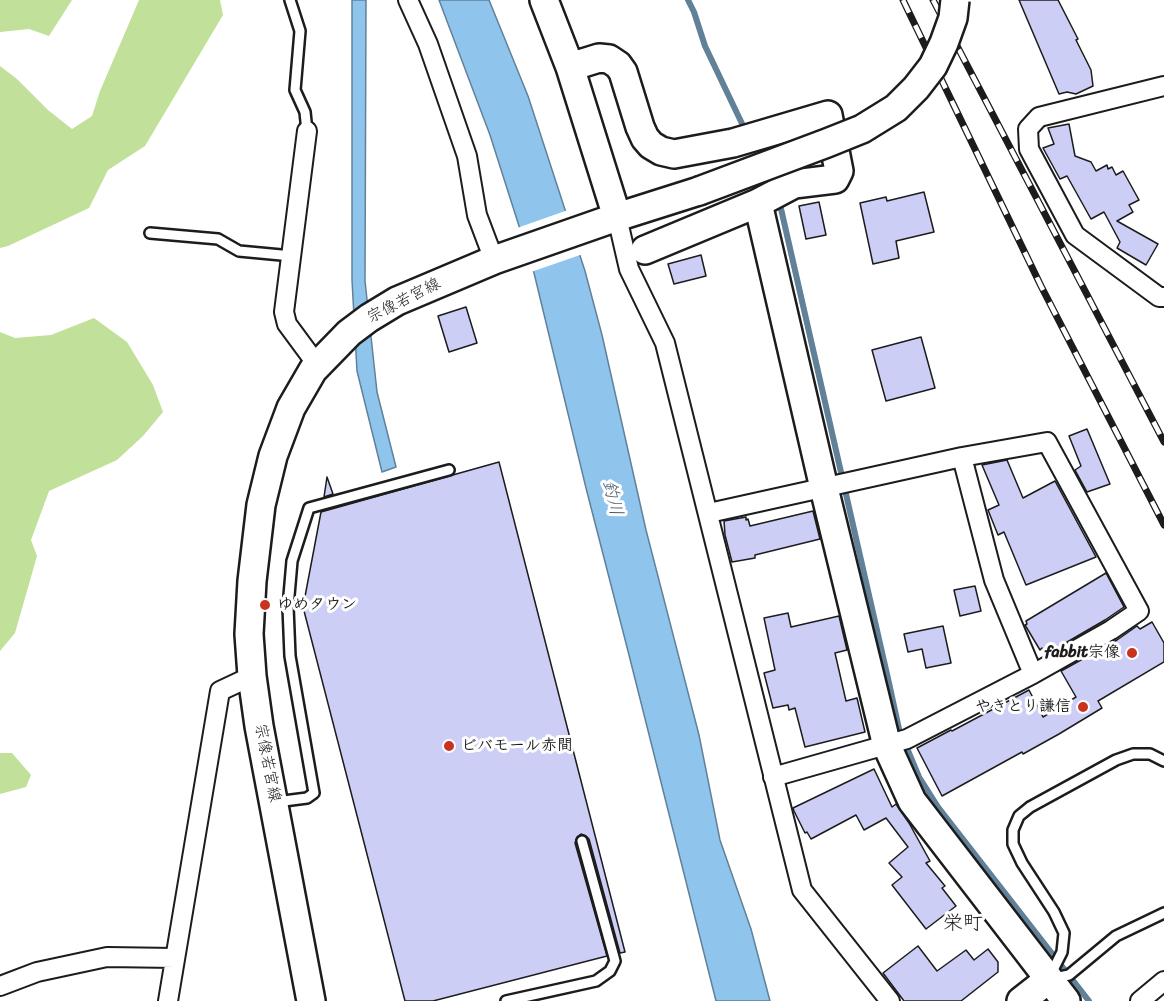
<!DOCTYPE html>
<html>
<head>
<meta charset="utf-8">
<style>
  body { margin:0 }
  canvas { display:block; background:#fff }
</style>
</head>
<body>
<canvas width="1164" height="1001"></canvas>
<script>
const ctx = document.querySelector('canvas').getContext('2d');
ctx.lineJoin = 'round';
function paint(path, color) { ctx.fillStyle = color; ctx.fill(path, 'evenodd'); }
const poly = rows => new Path2D(rows.map(r => 'M' + r).join(''));
function trace(path, color, width, dash) { ctx.strokeStyle = color; ctx.lineWidth = width; ctx.lineCap = dash ? 'butt' : 'round'; ctx.setLineDash(dash || []); ctx.stroke(path); }
function label(font, color, halo, rows, align = 'center') {
  ctx.font = font + ' Sriracha,"Klee One",sans-serif'; ctx.lineWidth = 6; ctx.setLineDash([]); ctx.textBaseline = 'middle'; ctx.strokeStyle = halo; ctx.fillStyle = color; for (const [text, x, y, turn = 0] of rows) {
    ctx.save(); ctx.translate(x, y); ctx.rotate((+turn || 0) * Math.PI / 180); ctx.textAlign = isNaN(turn) ? turn : align; if (halo) ctx.strokeText(text, 0, 0); ctx.fillText(text, 0, 0); ctx.restore();
  }
}
const green = poly([
  [0,0,72,0,49,36,29,29,0,32],
  [139,0,220,0,223,15,145,146,108,170,89,208,8,246,0,248,0,66,17,79,48,110,72,129,92,116,100,91],
  [94,318,127,342,153,385,163,412,143,436,117,460,49,491,31,540,37,556,15,633,0,651,0,332,15,338,51,335],
  [0,753,12,753,31,775,26,787,0,794]
]);
const water = poly([
  [352,0,366,0,365,281,377,392,396,467,382,472,357,371,352,280,352,0],
  [439,0,489,0,528,96,585,271,602,335,646,530,699,735,720,840,751,929,770,1001,716,1001,628,651,586,488,534,273,490,135,439,0]
]);
const pier = poly([
  [568,210,583,254,531,272,517,228]
]);
const stream = poly([
  [688,0,694,12,705,46,746,132],
  [779,200,889,683,899,729,919,777,938,807,1089,1001]
]);
const building = poly([
  [1019,0,1058,0,1078,39,1076,40,1091,70,1093,86,1076,94,1067,92,1059,94,1019,0],
  [1069,124,1075,156,1091,162,1096,171,1107,165,1108,169,1112,167,1116,175,1123,171,1139,200,1129,205,1133,212,1117,221,1158,244,1146,265,1117,248,1120,242,1104,212,1091,219,1067,176,1060,179,1043,148,1054,144,1048,128,1069,124],
  [924,192,934,232,896,241,899,258,873,264,860,203,886,197,887,201,924,192],
  [819,202,826,235,806,239,799,206,819,202],
  [701,255,706,276,674,284,668,264,701,255],
  [466,307,477,343,449,352,438,316,466,307],
  [921,337,935,388,886,401,872,350,921,337],
  [1087,429,1110,484,1087,492,1075,470,1081,466,1069,436,1087,429],
  [1007,460,1023,498,1055,481,1096,557,1026,585,1004,532,998,535,988,510,999,505,982,465,1007,460],
  [499,462,625,952,620,953,589,839,586,836,581,834,577,837,575,843,607,956,433,1001,405,1001,303,607,321,512,499,462],
  [327,477,333,494,324,497,327,477],
  [813,511,820,539,755,555,755,558,732,562,725,535,724,521,746,517,746,520,748,519,750,526,813,511],
  [1106,573,1124,607,1105,620,1050,652,1046,654,1042,648,1040,650,1025,625,1027,624,1026,621,1106,573],
  [975,586,981,611,960,616,954,590,975,586],
  [788,613,791,627,839,616,847,650,835,653,846,701,857,698,865,732,805,747,795,708,789,710,788,705,773,708,764,673,775,670,764,618,788,613],
  [1152,622,1164,643,1164,662,1098,701,1102,708,1059,734,1023,754,1022,752,942,796,917,748,951,730,952,731,1029,690,1043,717,1076,697,1061,671,1117,640,1137,626,1140,629,1152,622],
  [943,626,951,663,926,668,922,649,908,652,904,634,943,626],
  [874,769,892,807,896,804,909,823,930,861,926,863,945,886,942,888,956,906,926,929,892,885,902,877,889,863,908,847,886,818,864,830,856,815,811,839,807,832,805,833,794,811,793,808,874,769],
  [918,946,937,971,966,950,974,960,988,949,998,962,998,972,961,1001,904,1001,883,973,918,946]
]);
const lane = poly([
  [290,0,300,31,295,90,305,112,307,131],
  [150,233,218,239,239,251,292,256],
  [276,802,307,798,314,793,290,656,288,607,292,561,309,508,449,470],
  [1051,974,1062,952,1064,933,1054,912,1022,863,1013,844,1013,830,1019,816,1030,807,1116,760,1133,754,1150,754,1164,761],
  [1054,978,1069,975,1116,936,1164,913],
  [506,1001,596,981,610,971,615,961,582,841]
]);
const street = poly([
  [408,0,428,44,467,156,477,215,494,260],
  [1164,86,1039,117,1028,129,1029,149,1075,235,1159,297,1164,297],
  [307,131,284,312,287,324,318,366],
  [617,217,629,269,665,343,802,890,890,1001],
  [962,457,994,580,1033,674],
  [709,513,962,457,1047,442,1139,611,1111,630,1033,674,907,739,773,777],
  [0,986,37,972,107,957,175,958],
  [168,1001,220,691,252,676],
  [1140,1001,1164,981]
]);
const secondary = poly([
  [544,0,570,67,617,217],
  [570,67,599,58,609,59,618,65,623,72,640,127,645,138,651,145,661,151,674,154,733,143,828,115,839,171,835,179,794,184,758,203,645,250],
  [758,203,824,488,887,746,912,801,1066,1001],
  [311,1001,259,726,252,676,249,634,252,581,261,505,273,456,291,408,313,370,349,333,369,318,397,301,494,260,617,217,699,191],
  [1021,1001,1049,979]
]);
const rail = poly([
  [903,0,1041,286,1164,525],
  [933,0,1164,442]
]);
const secondaryBridge = poly([
  [699,191,827,143,862,129,896,108,916,88,933,66,944,43,953,18,955,0]
]);
const markers = [
  [265,605,6,"#c8321e"],
  [1132,653,6,"#c8321e"],
  [1083,707,6,"#c8321e"],
  [449,746,6,"#c8321e"]
];
const streetNames = [
  ["宗像若宮線",404,301,-27],
  ["宗像若宮線",267,763,79]
];
const poiNames = [
  ["ゆめタウン",277,605],
  ["fabbit宗像",1120,653,"right"],
  ["やきとり謙信",1071,707,"right"],
  ["ビバモール赤間",461,746]
];
const waterNames = [
  ["釣川",612,498,77]
];
const quarterNames = [
  ["栄町",963,924]
];
paint(green, '#c1e099');
paint(water, '#8fc5ed');
trace(water, '#618199', 1.5);
paint(pier, '#fff');
trace(stream, '#618199', 6);
paint(building, '#cccef6');
trace(building, '#1c1c1c', 1.5);
trace(lane, '#1c1c1c', 14);
trace(street, '#1c1c1c', 22);
trace(secondary, '#1c1c1c', 32);
trace(lane, '#fff', 9);
trace(street, '#fff', 18);
trace(secondary, '#fff', 27);
trace(rail, '#1c1c1c', 7);
trace(rail, '#fff', 4.5, [14]);
trace(secondaryBridge, '#1c1c1c', 32, []);
trace(secondaryBridge, '#fff', 27);
for (const [x, y, r, color] of markers) { const dot = new Path2D(); dot.arc(x, y, r, 0, 2 * Math.PI); ctx.fillStyle = color; ctx.fill(dot); trace(dot, '#fff', 2); }
label('16px', '#1c1c1c', '#fff', streetNames);
label('bold 16px', '#1c1c1c', '#fff', poiNames, 'left');
label('italic 18px', '#4a6070', '#fff', waterNames);
label('20px', '#1c1c1c', '#fff', quarterNames);
</script>
</body>
</html>
